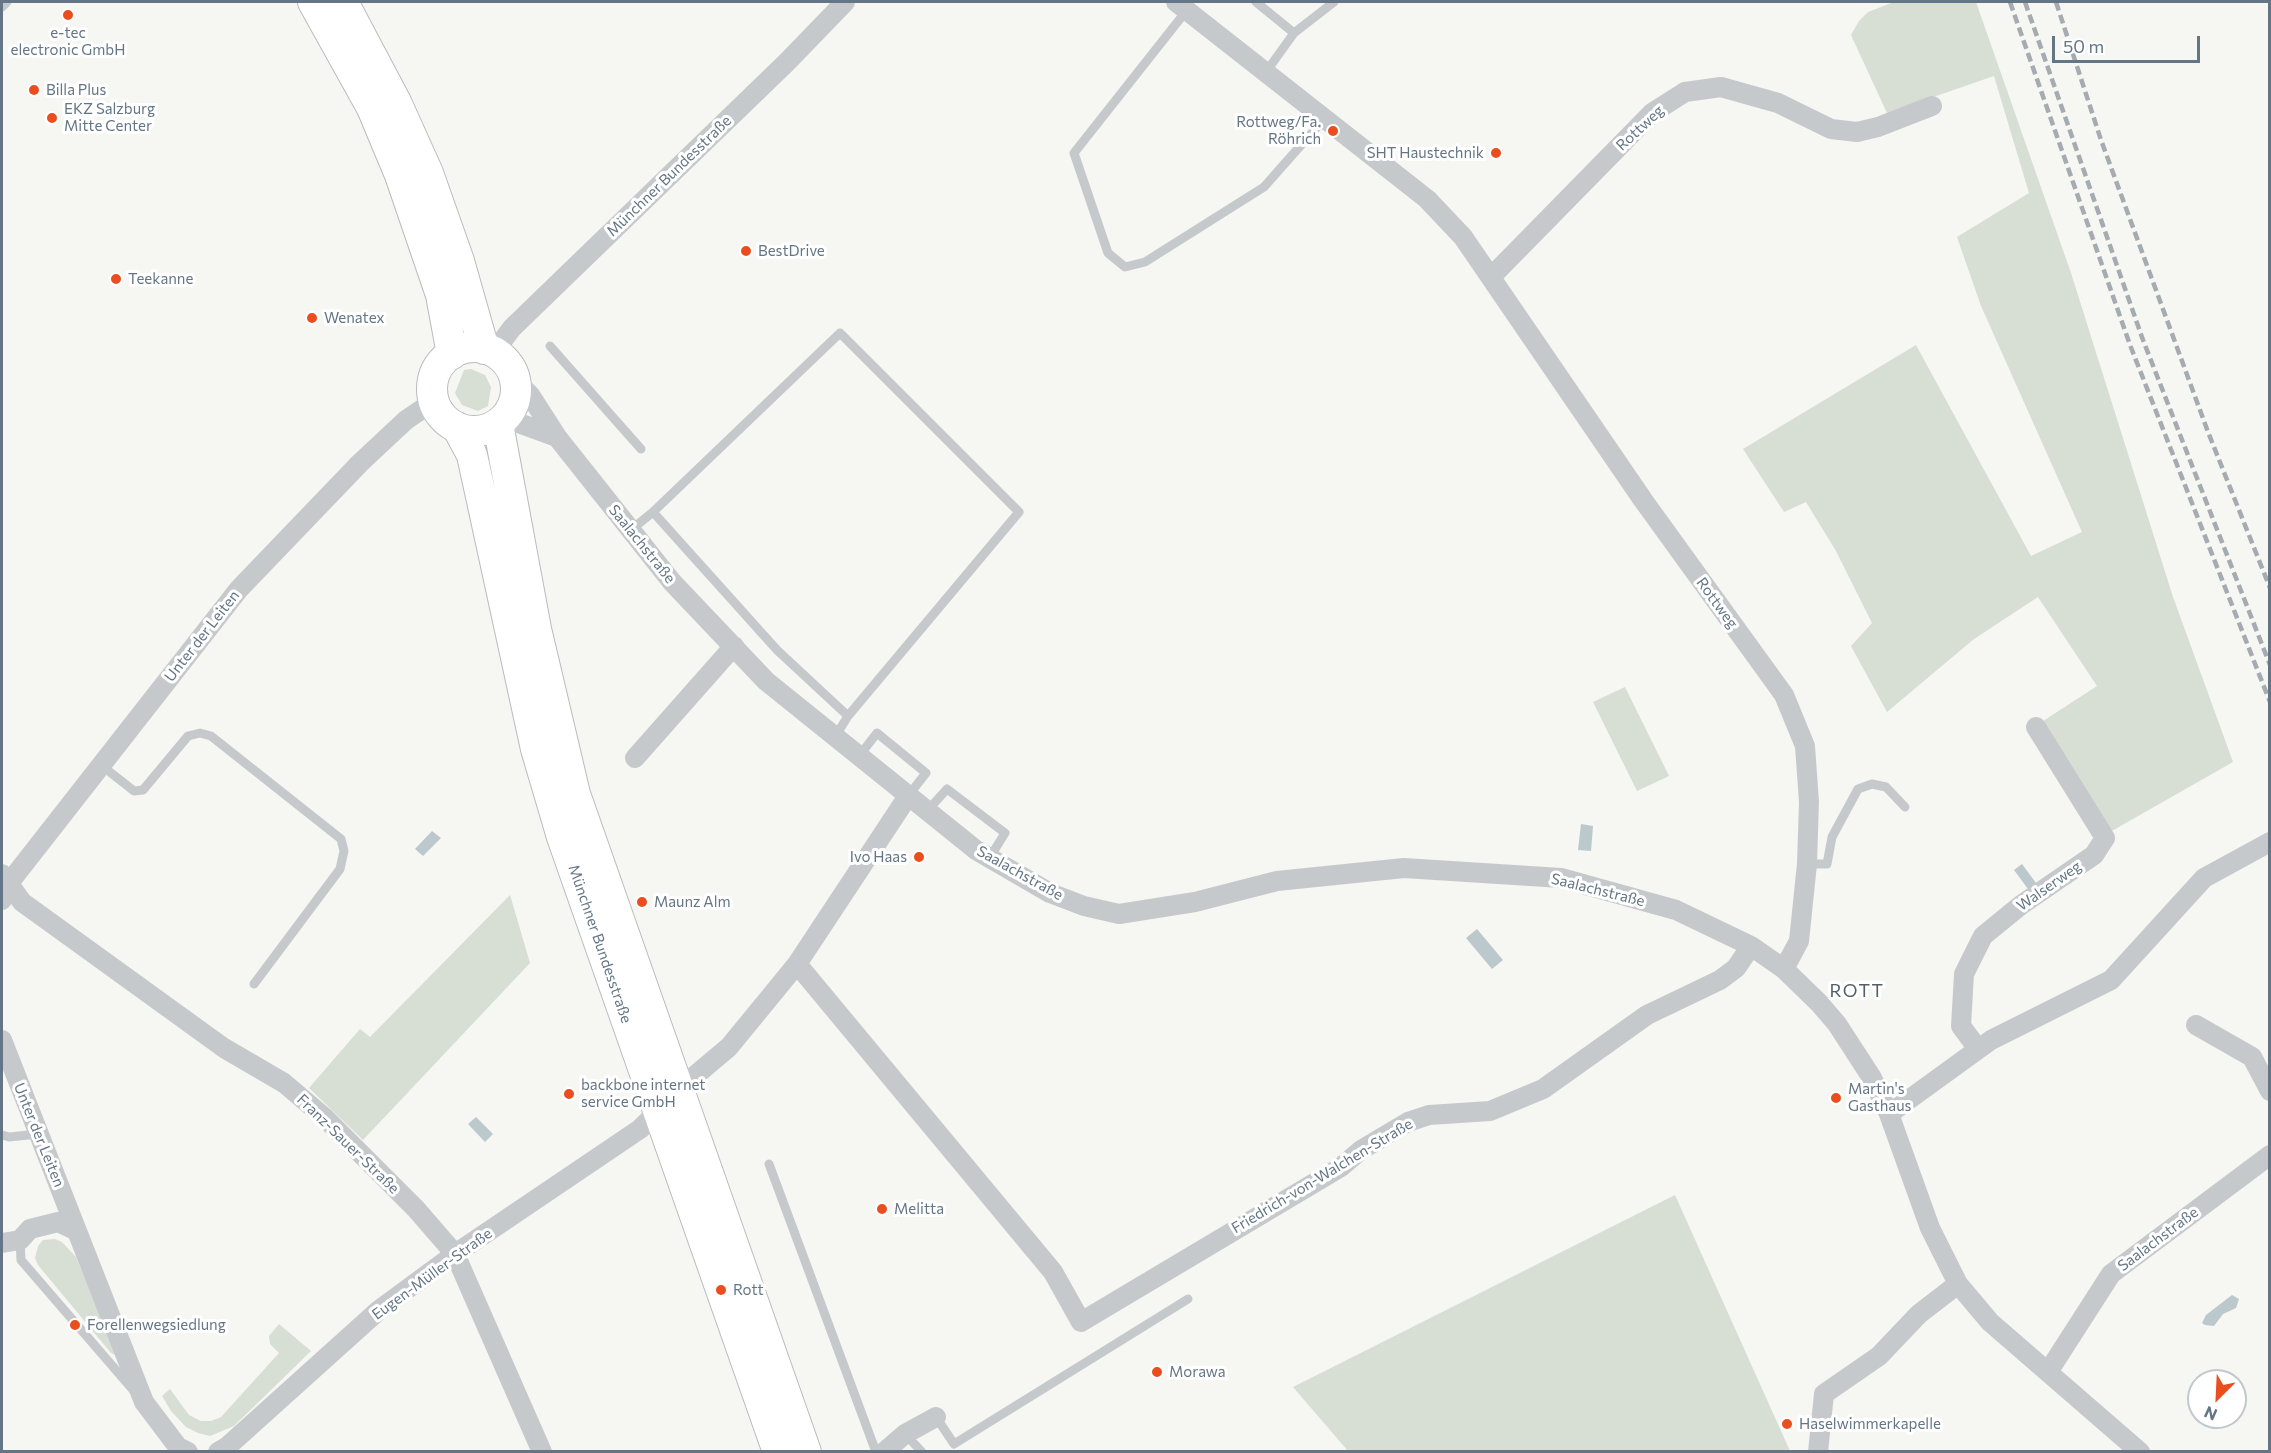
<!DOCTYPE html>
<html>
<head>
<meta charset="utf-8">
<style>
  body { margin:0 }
  #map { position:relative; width:2271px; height:1453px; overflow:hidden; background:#f6f6f2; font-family:Commissioner,sans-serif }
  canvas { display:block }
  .frame { position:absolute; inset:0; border:3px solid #647685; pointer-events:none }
  .north { position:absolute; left:2187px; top:1369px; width:60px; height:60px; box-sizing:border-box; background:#fff; border:2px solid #c1c8ce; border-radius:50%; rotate:204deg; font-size:16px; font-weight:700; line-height:24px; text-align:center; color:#647685 }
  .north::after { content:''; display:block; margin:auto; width:21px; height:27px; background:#ea4d1e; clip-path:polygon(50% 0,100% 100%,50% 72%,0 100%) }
  .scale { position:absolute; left:2052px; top:36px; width:148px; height:27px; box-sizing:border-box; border:3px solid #647685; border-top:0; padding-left:8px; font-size:18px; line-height:21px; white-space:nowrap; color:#647685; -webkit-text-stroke:4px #fff; paint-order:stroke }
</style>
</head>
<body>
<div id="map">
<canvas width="2271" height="1453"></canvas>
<div class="frame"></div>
<div class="north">N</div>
<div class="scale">50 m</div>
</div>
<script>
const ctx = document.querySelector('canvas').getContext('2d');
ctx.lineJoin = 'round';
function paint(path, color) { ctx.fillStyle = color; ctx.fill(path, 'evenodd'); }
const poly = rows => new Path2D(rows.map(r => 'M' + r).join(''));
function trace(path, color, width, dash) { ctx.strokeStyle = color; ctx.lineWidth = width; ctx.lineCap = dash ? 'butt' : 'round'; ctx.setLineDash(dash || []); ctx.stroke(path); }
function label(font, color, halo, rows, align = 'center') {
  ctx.font = font + ' Commissioner,sans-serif'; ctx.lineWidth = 6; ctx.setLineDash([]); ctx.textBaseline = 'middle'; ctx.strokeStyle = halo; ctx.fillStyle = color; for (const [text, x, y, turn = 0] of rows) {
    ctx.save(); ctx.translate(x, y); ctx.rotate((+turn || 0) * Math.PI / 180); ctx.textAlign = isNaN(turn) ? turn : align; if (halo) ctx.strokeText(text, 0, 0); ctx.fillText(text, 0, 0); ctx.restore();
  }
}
const green = poly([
  [1894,2,1976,2,2071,273,2173,597,2233,762,2110,832,2040,723,2097,686,2038,597,1974,639,1887,712,1851,646,1872,623,1836,551,1806,502,1784,512,1743,449,1916,345,2031,556,2082,532,1981,306,1957,237,2029,193,1994,76,1887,113,1851,35,1859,21,1868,12],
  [471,369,485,375,491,387,488,406,478,411,462,405,455,393,464,370],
  [1625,687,1669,776,1637,791,1593,702],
  [510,895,530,963,363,1140,309,1088,360,1029,370,1037],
  [1675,1195,1790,1451,1348,1451,1293,1387],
  [55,1239,62,1242,76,1257,117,1356,111,1353,38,1265,35,1258,38,1246,43,1240],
  [279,1324,311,1351,234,1426,210,1436,198,1433,186,1427,171,1411,162,1396,170,1389,189,1415,201,1421,211,1421,221,1417,279,1353,270,1344,269,1336]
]);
const water = poly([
  [1581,824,1593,826,1591,851,1578,850],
  [432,831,441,838,423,856,415,849],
  [2022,864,2036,883,2028,889,2014,870],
  [1477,929,1503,960,1492,969,1466,938],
  [476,1117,493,1134,485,1142,468,1124],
  [2232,1295,2239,1299,2236,1308,2223,1314,2214,1326,2205,1325,2202,1323,2206,1315]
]);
const lane = poly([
  [1256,2,1294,33,1334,2],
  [2,7,7,2],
  [1187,10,1074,153,1108,253,1125,267,1145,262,1264,187,1325,118],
  [1266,72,1294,33],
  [550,346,641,449],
  [653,512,840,333,1019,512,848,716],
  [631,530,653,512,777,650,848,716,835,737],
  [859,756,877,733,926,773,908,796],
  [101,765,134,791,143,790,188,736,200,733,211,736,341,839,344,851,340,869,254,984],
  [927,811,947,789,1005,833,989,859],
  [1807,864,1827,864,1832,837,1858,789,1872,784,1886,787,1905,807],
  [2,1135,9,1137,38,1134],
  [769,1164,876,1452],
  [20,1240,21,1260,134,1391],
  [936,1417,954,1444,1188,1299],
  [905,1434,922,1452]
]);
const street = poly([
  [1176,2,1427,199,1463,237,1643,500,1784,695,1805,746,1809,802,1807,864,1799,941,1784,969],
  [1492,276,1652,113,1685,92,1721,87,1778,103,1831,129,1857,132,1878,127,1932,106],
  [494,352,512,328,787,62,845,2],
  [515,380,530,395,557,437,672,582,766,681,976,850,1050,893,1084,906,1119,914,1195,902,1277,881,1404,868,1561,878,1676,910,1751,946,1784,969,1819,1003,1837,1024,1872,1078,1889,1114,1930,1228,1958,1284,1990,1322,2140,1452],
  [505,418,557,437],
  [635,758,734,646],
  [2,874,22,902,224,1048,284,1083,324,1117,416,1209,455,1254,542,1452],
  [2,900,9,883,239,589,360,463,406,420,434,401],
  [797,964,1053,1272,1081,1322,1341,1167,1361,1150,1408,1122,1429,1115,1490,1111,1543,1089,1647,1015,1720,980,1736,968,1751,946],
  [2196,1025,2252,1057,2270,1091],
  [2,1040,144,1402,178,1447,188,1452],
  [1978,1049,1961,1026,1964,974,1983,936,2021,905,2094,855,2105,838,2036,727],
  [1889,1114,1991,1040,2111,980,2204,878,2270,842],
  [2,1243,20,1240,30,1229,58,1222,77,1231],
  [2048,1372,2111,1274,2270,1155],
  [218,1452,228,1446,379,1310,455,1254,640,1129,691,1079,729,1047,797,964,908,796],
  [884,1452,905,1434,936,1417],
  [1818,1452,1824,1394,1879,1356,1919,1314,1958,1284]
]);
const primary = poly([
  [313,2,372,108,400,175,441,295,452,354],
  [343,2,396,102,428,173,459,261,484,349],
  '432 389a42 42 0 1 1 84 0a42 42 0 1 1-84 0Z',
  [498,424,536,629,575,794,806,1452],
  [457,427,472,455,536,749,562,837,778,1452]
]);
const rail = poly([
  [2010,2,2130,345,2270,702],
  [2025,2,2143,340,2270,665],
  [2056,2,2101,140,2208,432,2270,588]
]);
const markers = [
  [68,15,6,"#ea4d1e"],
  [34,90,6,"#ea4d1e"],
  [52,118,6,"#ea4d1e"],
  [1333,131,6,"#ea4d1e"],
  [1496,153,6,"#ea4d1e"],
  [746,251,6,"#ea4d1e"],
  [116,279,6,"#ea4d1e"],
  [312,318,6,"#ea4d1e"],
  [919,857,6,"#ea4d1e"],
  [642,902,6,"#ea4d1e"],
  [569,1094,6,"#ea4d1e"],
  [1836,1098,6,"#ea4d1e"],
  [882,1209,6,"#ea4d1e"],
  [721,1290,6,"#ea4d1e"],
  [75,1325,6,"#ea4d1e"],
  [1157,1372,6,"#ea4d1e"],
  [1787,1424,6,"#ea4d1e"]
];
const poiNames = [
  ["e-tec",68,33,"center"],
  ["electronic GmbH",68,50,"center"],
  ["Billa Plus",46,90],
  ["EKZ Salzburg",64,109],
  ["Mitte Center",64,126],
  ["Rottweg/Fa.",1321,122,"right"],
  ["Röhrich",1321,139,"right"],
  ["SHT Haustechnik",1484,153,"right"],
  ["BestDrive",758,251],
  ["Teekanne",128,279],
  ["Wenatex",324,318],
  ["Ivo Haas",907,857,"right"],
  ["Maunz Alm",654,902],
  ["backbone internet",581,1085],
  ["service GmbH",581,1102],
  ["Martin's",1848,1089],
  ["Gasthaus",1848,1106],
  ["Melitta",894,1209],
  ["Rott",733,1290],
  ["Forellenwegsiedlung",87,1325],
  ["Morawa",1169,1372],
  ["Haselwimmerkapelle",1799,1424]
];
const streetNames = [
  ["Rottweg",1640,128,-43],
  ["Münchner Bundesstraße",669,176,-44],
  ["Saalachstraße",642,544,51],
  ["Rottweg",1717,603,54],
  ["Unter der Leiten",202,636,-52],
  ["Saalachstraße",1020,873,29],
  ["Walserweg",2049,886,-35],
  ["Saalachstraße",1598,890,14],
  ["Münchner Bundesstraße",600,944,71],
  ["Unter der Leiten",39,1135,68],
  ["Franz-Sauer-Straße",348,1144,44],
  ["Friedrich-von-Walchen-Straße",1322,1176,-31],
  ["Saalachstraße",2158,1239,-37],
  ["Eugen-Müller-Straße",432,1274,-36]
];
const quarterNames = [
  ["ROTT",1857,991]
];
paint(green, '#d7ded3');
paint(water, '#bbc8cc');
trace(primary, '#b8bcc0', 32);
trace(lane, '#c6c9cc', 9);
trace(street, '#c6c9cc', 20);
trace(primary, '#fff', 30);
trace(rail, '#a5abb1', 4.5, [9, 4.5]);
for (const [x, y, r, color] of markers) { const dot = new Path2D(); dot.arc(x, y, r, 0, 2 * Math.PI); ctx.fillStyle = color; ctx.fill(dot); trace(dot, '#fff', 2); }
label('15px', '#647685', '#fff', poiNames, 'left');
label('15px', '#647685', '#fff', streetNames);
ctx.letterSpacing = '1.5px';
label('18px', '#525f6a', '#fff', quarterNames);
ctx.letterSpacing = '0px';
</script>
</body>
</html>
